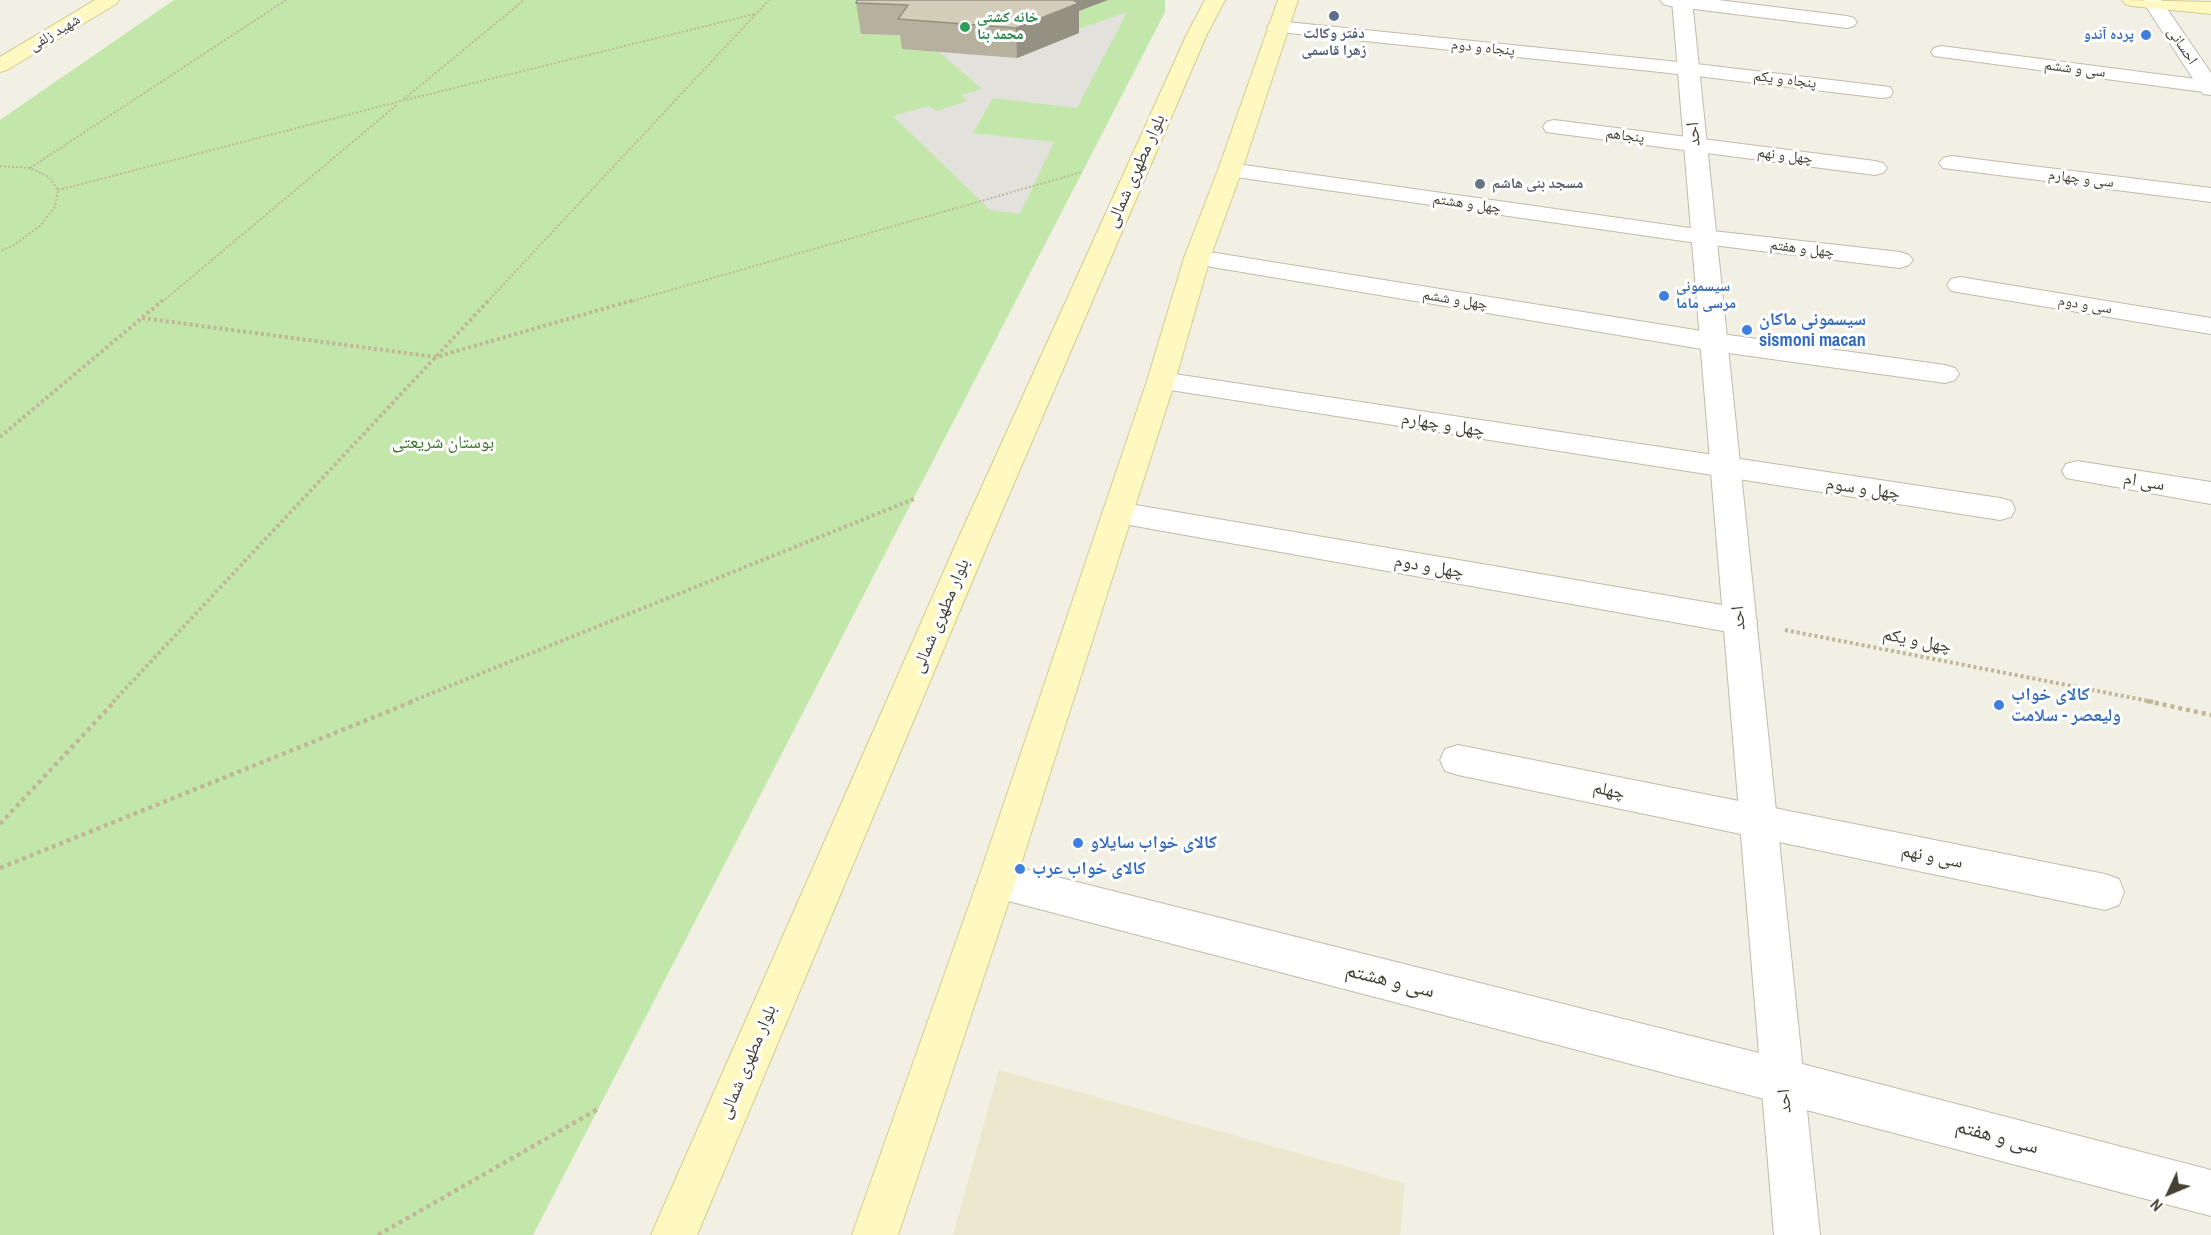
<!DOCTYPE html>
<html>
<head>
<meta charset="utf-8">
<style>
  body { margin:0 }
  #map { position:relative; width:2211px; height:1235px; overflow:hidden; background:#f2f0e4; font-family:"Archivo Narrow",sans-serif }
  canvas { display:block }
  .north { position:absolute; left:2139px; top:1163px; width:60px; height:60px; -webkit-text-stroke:4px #fff; paint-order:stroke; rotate:226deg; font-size:16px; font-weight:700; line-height:24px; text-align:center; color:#444034 }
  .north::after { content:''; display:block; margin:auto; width:21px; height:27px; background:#444034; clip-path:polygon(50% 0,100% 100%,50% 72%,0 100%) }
</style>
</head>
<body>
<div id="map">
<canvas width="2211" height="1235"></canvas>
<div class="north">N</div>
</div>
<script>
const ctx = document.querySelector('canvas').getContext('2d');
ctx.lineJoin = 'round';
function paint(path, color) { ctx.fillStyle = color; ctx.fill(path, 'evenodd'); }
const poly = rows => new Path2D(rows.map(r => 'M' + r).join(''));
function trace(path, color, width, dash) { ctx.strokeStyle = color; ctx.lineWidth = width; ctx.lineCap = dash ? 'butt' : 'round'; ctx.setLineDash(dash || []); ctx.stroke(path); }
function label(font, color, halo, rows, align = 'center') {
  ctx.font = font + ' "Archivo Narrow","Noto Naskh Arabic",sans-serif'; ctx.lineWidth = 6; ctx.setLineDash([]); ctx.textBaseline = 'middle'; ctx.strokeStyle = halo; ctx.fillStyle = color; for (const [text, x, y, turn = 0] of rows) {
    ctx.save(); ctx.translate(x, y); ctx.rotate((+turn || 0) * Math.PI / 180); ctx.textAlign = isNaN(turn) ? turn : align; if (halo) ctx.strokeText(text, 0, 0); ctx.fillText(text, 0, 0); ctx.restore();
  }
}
const education = poly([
  [999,1070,1405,1183,1400,1235,953,1235]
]);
const green = poly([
  [174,0,1165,0,1165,12,533,1235,0,1235,0,120]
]);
const parking = poly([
  [1127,12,1077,108,993,98,973,133,1054,142,1020,214,990,210,893,116,929,106,936,111,967,101,961,95,982,89,939,52,955,47,1062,35]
]);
const pathFar2 = poly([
  [404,99,524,0],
  [0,166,30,168,49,177,58,190,55,207,40,226,14,245,0,251],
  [30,168,286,0],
  [58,190,401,101,755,14],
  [162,302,398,104],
  [487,302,769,0],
  [629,302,1082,172]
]);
const pathFar1 = poly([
  [142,318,436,357,634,300],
  [0,437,163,300],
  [1785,630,2154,702],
  [113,702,489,300],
  [410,702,914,499]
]);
const path = poly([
  [2147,701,2211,715],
  [0,824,115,701],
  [0,868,414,701],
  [378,1235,598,1109]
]);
const minor = poly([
  [1660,0,1718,0,1847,16,1854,18,1857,22,1854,26,1847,28,1670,6,1663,4,1660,0],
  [1277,21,1688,63,1882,86,1890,87,1893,92,1890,97,1882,98,1688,75,1270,31,1267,27,1270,23,1277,21],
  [1941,46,2211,81,2211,93,1934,56,1931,52,1934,48,1941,46],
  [1554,120,1875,161,1883,163,1887,168,1883,173,1875,175,1546,132,1543,127,1546,122,1554,120],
  [1951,156,2211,188,2211,202,1943,168,1939,163,1943,158,1951,156],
  [1230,163,1704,230,1900,252,1909,255,1913,260,1909,265,1900,268,1704,244,1222,175,1218,170,1222,165,1230,163],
  [1197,250,1714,333,1945,365,1955,368,1959,374,1955,380,1945,383,1714,351,1188,263,1184,258,1188,253,1197,250],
  [1960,277,2211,318,2211,334,1951,291,1947,285,1951,279,1960,277],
  [1161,372,2000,498,2011,501,2015,509,2011,517,2000,520,1151,387,1147,381,1151,375,1161,372],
  [2077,461,2211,482,2211,504,2066,478,2062,471,2066,464,2077,461],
  [1118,502,1740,608,1752,612,1757,621,1752,630,1740,634,1107,521,1103,513,1107,505,1118,502],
  [1458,745,2105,874,2119,879,2124,892,2119,905,2105,910,1458,775,1445,771,1440,760,1445,749,1458,745],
  [997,862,1783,1059,2211,1170,2211,1216,997,898,983,892,978,880,983,868,997,862]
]);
const tertiary = poly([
  [1672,0,1692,0,1820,1235,1774,1235,1672,0],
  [2145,0,2161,0,2211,73,2211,95,2203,94,2143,2,2145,0]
]);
const secondary = poly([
  [95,0,119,0,116,4,7,70,0,72,0,57,95,0],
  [1205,0,1225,0,1207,34,987,546,697,1235,651,1235,955,546,1187,34,1205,0],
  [1278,0,1298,0,1242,170,1210,258,1175,381,1016,880,898,1235,852,1235,978,880,1147,381,1184,258,1218,170,1278,0],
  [2122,0,2211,2,2211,14,2132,6,2125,4,2122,0]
]);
const wall = poly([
  [856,3,1079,11,1079,33,1017,58,902,49,900,35,861,34]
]);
const shadedWall = poly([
  [1053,0,1108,0,1079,11,1079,33,1017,58,1016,28]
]);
const building = poly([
  [857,0,1073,0,1079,3,1016,28,898,19,908,5,856,3,857,0]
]);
const markers = [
  [1334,16,6,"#5c6f8a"],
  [965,27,6,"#2e9e5b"],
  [2146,35,6,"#3f7fe0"],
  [1480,184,6,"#6b7280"],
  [1664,296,6,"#3f7fe0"],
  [1747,330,6,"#3f7fe0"],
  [1999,705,6,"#3f7fe0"],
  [1078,843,6,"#3f7fe0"],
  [1020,869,6,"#3f7fe0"]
];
const farLeisurenames = [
  ["خانه کشتی",977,18],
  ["محمد بنا",977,35]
];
const farStreetnames = [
  ["شهید زلفی",55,33,-31],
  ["احسانی",2182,46,56],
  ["پنجاه و دوم",1483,48,6],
  ["سی و ششم",2075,69,7],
  ["پنجاه و یکم",1785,80,7],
  ["پنجاهم",1625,136,7],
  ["چهل و نهم",1785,156,7],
  ["سی و چهارم",2081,179,7],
  ["چهل و هشتم",1467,204,8],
  ["چهل و هفتم",1802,249,7],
  ["چهل و ششم",1455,300,9],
  ["سی و دوم",2085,305,9]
];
const farServicenames = [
  ["دفتر وکالت",1334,34],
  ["زهرا قاسمی",1334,51]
];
const farShopnames = [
  ["پرده آندو",2134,35],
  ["سیسمونی",1676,287,"left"],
  ["مرسی ماما",1676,304,"left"]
];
const farWorshipnames = [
  ["مسجد بنی هاشم",1492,184]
];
const streetNames = [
  ["احد",1694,134,-95],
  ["بلوار مطهری شمالی",1136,171,-66],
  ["چهل و چهارم",1443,425,9],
  ["سی ام",2144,482,9],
  ["چهل و سوم",1863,489,8],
  ["چهل و دوم",1429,567,10],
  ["بلوار مطهری شمالی",941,616,-67],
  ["احد",1739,618,-95],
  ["چهل و یکم",1917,641,11],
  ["چهلم",1609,791,12],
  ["سی و نهم",1932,857,11],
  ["بلوار مطهری شمالی",748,1062,-67],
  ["احد",1785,1101,-95]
];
const shopNames = [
  ["سیسمونی ماکان",1759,320],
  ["sismoni macan",1759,341],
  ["کالای خواب",2011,695],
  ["ولیعصر - سلامت",2011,716],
  ["کالای خواب سایلاو",1090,843],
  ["کالای خواب عرب",1032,869]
];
const parkNames = [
  ["بوستان شریعتی",443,443]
];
const nearStreetnames = [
  ["سی و هشتم",1390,981,14],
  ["سی و هفتم",1997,1137,15]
];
paint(education, '#ebe8cd');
paint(green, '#c3e7ab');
paint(parking, '#e2e1dc');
trace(minor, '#c0bca9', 2);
trace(tertiary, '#c0bca9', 2);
trace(secondary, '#d3cc93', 2);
trace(pathFar2, '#bfb797', 2, [2, 2]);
trace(pathFar1, '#bfb797', 4, [3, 3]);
trace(path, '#bfb797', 4.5, [4, 4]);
paint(minor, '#fff');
paint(tertiary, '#fff');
paint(secondary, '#fff9c1');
paint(wall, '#b6b09f');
paint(shadedWall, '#949082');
paint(building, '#d4cdb9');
trace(building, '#949082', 1.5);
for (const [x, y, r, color] of markers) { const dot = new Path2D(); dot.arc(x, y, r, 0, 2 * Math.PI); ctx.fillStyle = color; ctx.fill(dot); trace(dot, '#fff', 2); }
label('bold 15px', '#27864d', '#fff', farLeisurenames, 'left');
label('15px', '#444034', '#fff', farStreetnames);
label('bold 15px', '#4e5e75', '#fff', farServicenames);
label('bold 15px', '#366cbe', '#fff', farShopnames, 'right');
label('bold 15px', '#5b616d', '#fff', farWorshipnames, 'left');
label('18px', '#444034', '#fff', streetNames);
label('bold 18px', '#366cbe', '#fff', shopNames, 'left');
label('18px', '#397627', '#fff', parkNames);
label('21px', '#444034', '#fff', nearStreetnames);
</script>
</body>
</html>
